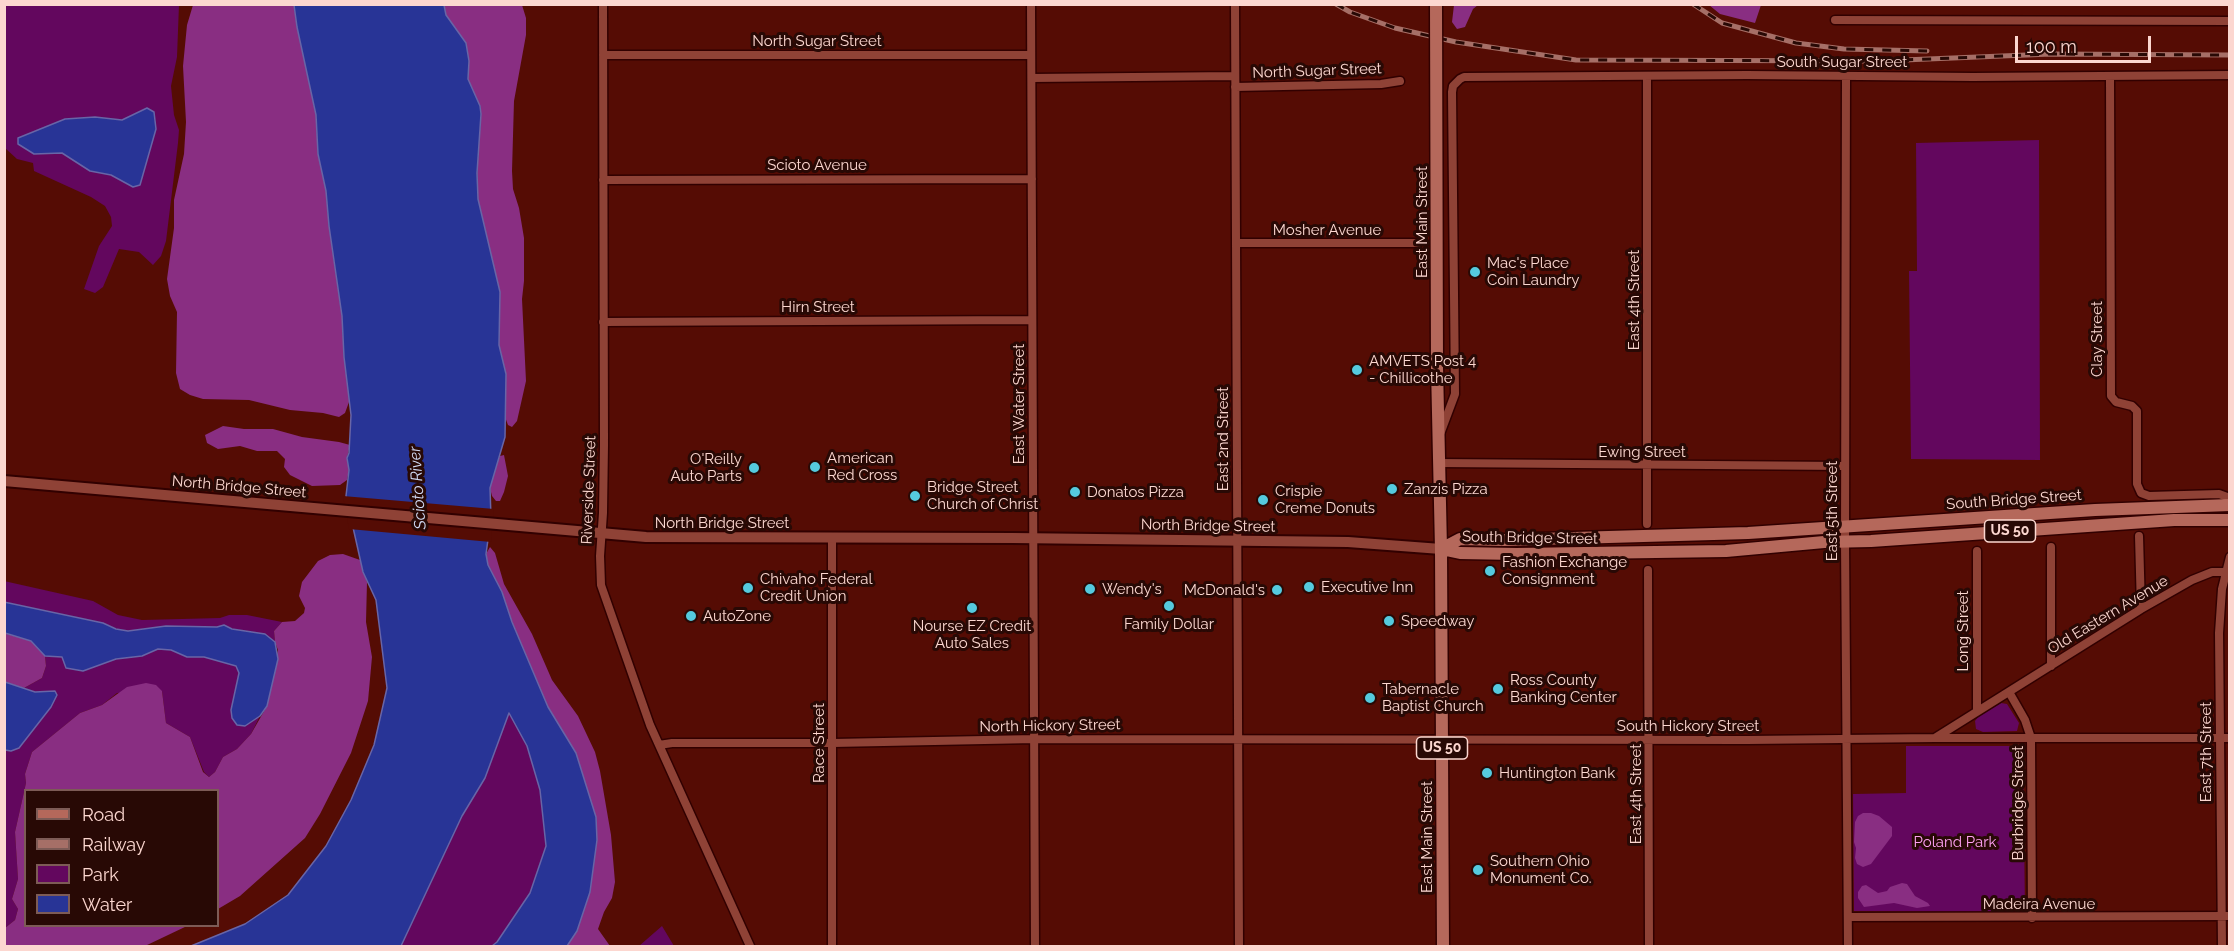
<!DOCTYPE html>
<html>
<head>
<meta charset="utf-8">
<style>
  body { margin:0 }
  #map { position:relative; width:2234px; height:951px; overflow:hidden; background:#550c04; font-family:Raleway,sans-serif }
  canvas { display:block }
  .frame { position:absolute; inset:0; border:6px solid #fcd7d0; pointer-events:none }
  .legend { position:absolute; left:24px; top:789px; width:195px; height:138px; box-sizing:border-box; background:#280905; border:2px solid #7d5b56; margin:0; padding:8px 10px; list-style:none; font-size:18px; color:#fcd7d0 }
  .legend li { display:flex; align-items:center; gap:12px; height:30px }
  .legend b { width:30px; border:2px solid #7d5b56 }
  .scale { position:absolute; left:2015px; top:36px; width:136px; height:27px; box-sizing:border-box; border:3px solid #fcd7d0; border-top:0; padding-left:8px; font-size:18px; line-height:21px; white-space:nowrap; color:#fcd7d0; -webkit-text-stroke:4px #280905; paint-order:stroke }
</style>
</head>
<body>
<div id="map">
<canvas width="2234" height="951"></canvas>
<div class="frame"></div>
<ul class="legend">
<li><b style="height:8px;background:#b5685b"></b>Road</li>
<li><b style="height:8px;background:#a66f67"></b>Railway</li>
<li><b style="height:16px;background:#63075e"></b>Park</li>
<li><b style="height:16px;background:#283496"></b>Water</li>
</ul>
<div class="scale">100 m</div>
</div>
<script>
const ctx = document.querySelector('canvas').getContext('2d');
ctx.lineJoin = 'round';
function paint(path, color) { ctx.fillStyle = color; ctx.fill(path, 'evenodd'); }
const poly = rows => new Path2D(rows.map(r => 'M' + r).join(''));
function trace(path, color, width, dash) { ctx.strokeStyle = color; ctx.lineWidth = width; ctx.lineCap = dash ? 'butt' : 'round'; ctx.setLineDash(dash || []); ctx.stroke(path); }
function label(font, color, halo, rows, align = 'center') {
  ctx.font = font + ' Raleway,sans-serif'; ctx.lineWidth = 6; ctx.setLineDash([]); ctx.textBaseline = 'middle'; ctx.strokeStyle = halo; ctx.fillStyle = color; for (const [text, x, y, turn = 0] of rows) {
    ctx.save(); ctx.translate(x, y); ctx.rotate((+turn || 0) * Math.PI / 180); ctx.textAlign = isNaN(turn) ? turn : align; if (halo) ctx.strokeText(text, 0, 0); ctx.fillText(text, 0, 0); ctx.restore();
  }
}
const green = poly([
  [4,5,179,5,177,57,171,86,174,115,179,130,178,143,166,241,161,256,153,265,139,252,119,249,103,287,95,293,84,289,99,246,112,226,111,217,105,206,91,197,34,171,33,163,17,159,5,148],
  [147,108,132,187,111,175,90,171,62,153,34,154,19,144,19,138,65,119,95,117,122,120],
  [2039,140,2040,460,1911,459,1909,271,1917,271,1916,143],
  [4,581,93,601,118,615,142,620,220,618,229,615,247,615,282,622,274,631,275,642,265,634,232,629,224,625,217,627,166,626,128,631,117,629,103,623,5,602],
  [158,649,171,650,187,657,204,657,236,666,239,673,231,710,245,726,260,716,251,734,237,749,223,757,215,772,209,777,204,772,190,737,166,723,162,691,117,693,102,705,80,713,32,752,25,774,26,783,15,832,18,879,12,899,18,909,15,920,5,928,4,750,11,751,56,695,55,691,35,692,24,688,42,678,46,666,45,656,62,657,83,671,116,659,142,656],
  [2001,703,2007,704,2019,723,2017,731,1983,732,1976,729,1975,721,1978,717],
  [509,712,527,746,540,790,546,846,530,893,497,942,492,946,401,946,462,816,485,778],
  [1906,746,2023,746,2025,912,1854,911,1853,794,1906,793],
  [662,926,674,946,639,946]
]);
const forest = poly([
  [193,5,294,5,297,27,316,115,318,154,326,191,329,226,342,316,344,357,349,384,349,402,345,413,339,417,323,413,290,410,249,400,203,399,190,395,180,389,176,373,177,312,170,296,167,279,174,228,174,200,184,154,186,122,183,66,187,25],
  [444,5,522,5,526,18,526,35,514,101,512,171,513,189,519,208,524,238,524,281,522,299,526,381,517,421,512,427,508,425,505,417,506,374,499,345,500,292,478,199,477,173,481,114,480,106,468,79,469,61,466,44,446,15],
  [1454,5,1478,5,1473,9,1465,27,1457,29,1452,22],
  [1709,5,1761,5,1755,23,1720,14],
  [223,426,244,429,273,429,302,437,339,442,350,445,347,458,349,470,347,480,340,485,312,486,290,475,284,467,285,459,277,451,257,451,240,446,218,449,207,443,205,435],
  [504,455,508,476,504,492,500,501,496,501,492,496,490,488,498,460,500,456],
  [490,547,495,553,504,584,532,634,552,680,578,716,595,752,600,771,611,835,615,882,612,898,604,912,598,929,610,946,567,946,577,931,595,817,576,753,548,707,512,622,502,592,488,565,486,554],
  [343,554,360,560,367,582,366,622,372,657,368,701,351,753,320,814,305,838,240,896,218,909,218,790,26,790,26,926,187,926,145,946,5,946,5,928,15,920,18,909,12,899,18,879,15,832,26,783,25,774,32,752,80,713,102,705,127,687,146,683,156,685,162,691,166,723,190,737,203,772,209,777,215,772,223,757,237,749,251,734,267,706,278,650,275,642,274,631,282,622,295,621,304,613,305,608,299,596,302,582,318,561,330,555],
  [4,633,31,641,45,656,46,666,42,678,24,688,5,682],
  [1863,813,1871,813,1879,816,1892,827,1892,836,1871,864,1863,867,1857,864,1855,858,1856,848,1854,842,1855,822,1858,816],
  [1902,883,1907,884,1915,896,1928,903,1930,906,1917,908,1894,903,1864,907,1858,898,1858,892,1862,886,1866,885,1878,893,1887,891,1890,887]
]);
const water = poly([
  [294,5,444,5,446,15,466,43,469,61,468,79,480,106,481,114,477,173,478,199,500,292,499,345,506,374,505,437,490,488,491,518,486,554,488,565,502,592,512,622,548,707,576,753,596,817,597,840,590,892,577,931,567,946,492,946,497,942,530,893,546,846,540,790,527,746,509,713,485,778,462,816,401,946,191,946,245,924,288,895,326,846,351,800,374,745,387,688,376,600,363,572,346,496,349,470,347,458,349,453,351,415,344,357,342,316,329,226,326,191,318,154,316,115,297,27,294,5],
  [147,108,154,112,156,129,140,185,133,187,111,175,90,171,62,153,34,154,18,144,18,138,65,119,95,117,122,120,147,108],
  [4,602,103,623,116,629,128,631,166,626,217,627,224,625,232,629,265,634,275,642,278,659,267,706,260,716,245,726,237,725,232,718,231,710,239,673,236,666,204,657,187,657,171,650,158,649,142,656,116,659,83,671,66,668,62,657,45,656,31,641,5,633,4,602],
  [5,682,35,692,55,691,57,695,51,707,19,748,11,751,5,750,5,682]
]);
const pier = poly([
  [343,496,494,509,491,542,349,529]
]);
const minor = poly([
  [603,4,604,445,603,513,600,556,601,585,650,725,750,946],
  [1031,4,1035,946],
  [1235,4,1239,946],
  [1835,20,2230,21],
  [603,55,1031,55],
  [1846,76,1845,541,1848,946],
  [2110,77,2111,396,2116,402,2132,406,2137,411,2137,484,2141,493,2149,496,2219,494,2230,498],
  [1032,78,1235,76],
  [1235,87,1381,84,1400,81],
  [603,180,1032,179],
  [1236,243,1418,243],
  [603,322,1032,320],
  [1440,434,1455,394,1452,92,1453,86,1460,79,1464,77,1747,75,1973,77,2230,75],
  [1439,463,1845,466],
  [1647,524,1647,76],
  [2139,536,2141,609],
  [832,539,832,946],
  [1977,551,1977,711],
  [1648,570,1649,946],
  [2051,666,2051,547],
  [2009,692,2025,720,2031,738,2032,918],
  [1936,738,2230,738],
  [659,745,672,743,833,743,1035,739,1747,740,1935,738,2141,609,2192,580,2212,572,2226,572],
  [1848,917,2230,916],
  [2222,946,2219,633,2222,589,2230,557]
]);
const secondary = poly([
  [4,481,646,537,1013,538,1348,542,1441,549]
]);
const primary = poly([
  [1437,367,1441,549,1443,946],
  [1441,549,1460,539,1504,540,1748,533,2095,510,2230,505],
  [1441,549,1460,553,1516,554,1726,551,1824,542,1871,541,2174,520,2230,520]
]);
const rail = poly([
  [1336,4,1350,12,1395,28,1456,42,1576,60,1879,61,2051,54,2230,55],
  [1693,4,1722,23,1796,43,1844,49,1927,51]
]);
const primaryBridge = poly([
  [1436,4,1437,367]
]);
const markers = [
  [1475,272,6,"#55cade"],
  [1357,370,6,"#55cade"],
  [815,467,6,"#55cade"],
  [754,468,6,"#55cade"],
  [1392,489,6,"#55cade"],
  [1075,492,6,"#55cade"],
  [915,496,6,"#55cade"],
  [1263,500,6,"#55cade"],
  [1490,571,6,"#55cade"],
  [1309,587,6,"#55cade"],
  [748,588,6,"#55cade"],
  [1090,589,6,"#55cade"],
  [1277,590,6,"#55cade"],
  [1169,606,6,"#55cade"],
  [972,608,6,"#55cade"],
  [691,616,6,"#55cade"],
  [1389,621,6,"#55cade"],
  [1498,689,6,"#55cade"],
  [1370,698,6,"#55cade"],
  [1487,773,6,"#55cade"],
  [1478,870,6,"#55cade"]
];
const shields = [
  [2010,531,51],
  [1442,748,51]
];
const shieldNames = [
  ["US 50",2010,531],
  ["US 50",1442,748]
];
const streetNames = [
  ["North Sugar Street",817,41],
  ["South Sugar Street",1842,62],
  ["North Sugar Street",1317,71,-2],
  ["Scioto Avenue",817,165],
  ["East Main Street",1422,222,-90],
  ["Mosher Avenue",1327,230],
  ["East 4th Street",1634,300,-90],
  ["Hirn Street",818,307],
  ["Clay Street",2097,339,-90],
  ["East Water Street",1019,404,-90],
  ["East 2nd Street",1223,439,-90],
  ["Ewing Street",1642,452],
  ["North Bridge Street",239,487,5],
  ["Riverside Street",589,490,-88],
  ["South Bridge Street",2014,500,-4],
  ["East 5th Street",1832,511,-90],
  ["North Bridge Street",722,523],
  ["North Bridge Street",1208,526,1],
  ["South Bridge Street",1530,538,1],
  ["Old Eastern Avenue",2108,615,-31],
  ["Long Street",1963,631,-90],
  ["North Hickory Street",1050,726,-1],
  ["South Hickory Street",1688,726],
  ["Race Street",819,743,-90],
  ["East 7th Street",2206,752,-90],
  ["East 4th Street",1636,794,-90],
  ["Burbridge Street",2018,803,-90],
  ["East Main Street",1427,837,-90],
  ["Madeira Avenue",2039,904]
];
const poiNames = [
  ["Mac's Place",1487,263],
  ["Coin Laundry",1487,280],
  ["AMVETS Post 4",1369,361],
  ["- Chillicothe",1369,378],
  ["American",827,458],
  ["Red Cross",827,475],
  ["O'Reilly",742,459,"right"],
  ["Auto Parts",742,476,"right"],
  ["Bridge Street",927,487],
  ["Church of Christ",927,504],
  ["Zanzis Pizza",1404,489],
  ["Crispie",1275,491],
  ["Creme Donuts",1275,508],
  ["Donatos Pizza",1087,492],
  ["Fashion Exchange",1502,562],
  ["Consignment",1502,579],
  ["Chivaho Federal",760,579],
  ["Credit Union",760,596],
  ["Executive Inn",1321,587],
  ["Wendy's",1102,589],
  ["McDonald's",1265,590,"right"],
  ["AutoZone",703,616],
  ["Speedway",1401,621],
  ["Family Dollar",1169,624,"center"],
  ["Nourse EZ Credit",972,626,"center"],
  ["Auto Sales",972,643,"center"],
  ["Ross County",1510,680],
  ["Banking Center",1510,697],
  ["Tabernacle",1382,689],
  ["Baptist Church",1382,706],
  ["Huntington Bank",1499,773],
  ["Southern Ohio",1490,861],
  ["Monument Co.",1490,878]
];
const parkNames = [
  ["Poland Park",1955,842]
];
const waterNames = [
  ["Scioto River",418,488,-94]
];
paint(green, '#63075e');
paint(forest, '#892e82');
paint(water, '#283496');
trace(water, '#6865a7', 1.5);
paint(pier, '#550c04');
trace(minor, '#310000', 11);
trace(secondary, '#310000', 14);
trace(primary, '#310000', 15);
trace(minor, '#8f4236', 8);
trace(secondary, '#8f4236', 10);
trace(primary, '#b5685b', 12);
trace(rail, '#a66f67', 5);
trace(rail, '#280905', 3, [9]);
trace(primaryBridge, '#310000', 15, []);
trace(primaryBridge, '#b5685b', 12);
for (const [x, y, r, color] of markers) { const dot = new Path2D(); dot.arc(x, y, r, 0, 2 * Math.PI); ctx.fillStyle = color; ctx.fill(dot); trace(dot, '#280905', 2); }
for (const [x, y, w] of shields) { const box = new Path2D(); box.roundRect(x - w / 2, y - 11, w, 22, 4.5); ctx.fillStyle = '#280905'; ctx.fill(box); trace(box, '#fcd7d0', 1.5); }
label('bold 14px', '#fcd7d0', null, shieldNames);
label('15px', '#fcd7d0', '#280905', streetNames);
label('15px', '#fcd7d0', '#280905', poiNames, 'left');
label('15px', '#ffa1f4', '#280905', parkNames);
label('italic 16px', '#d0d9f3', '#280905', waterNames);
</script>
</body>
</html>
